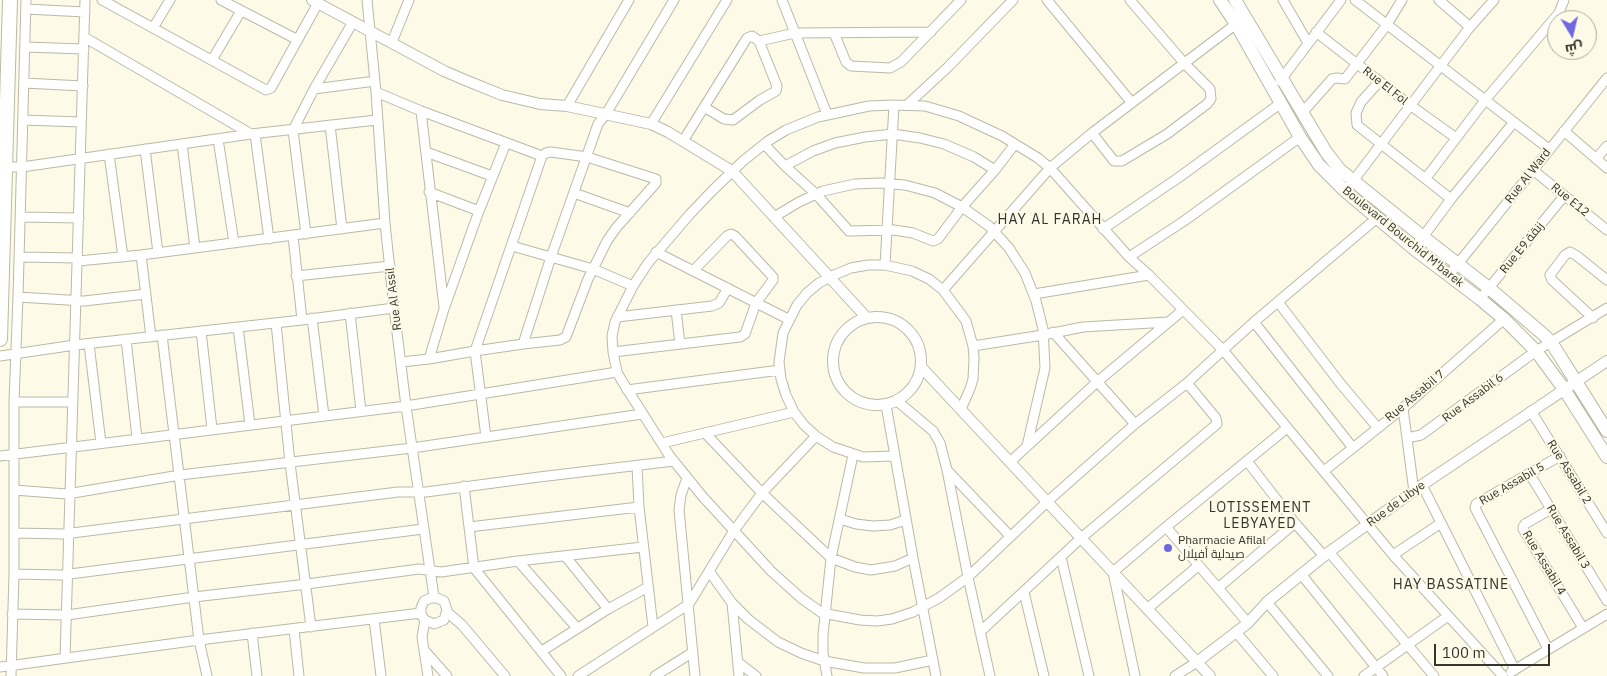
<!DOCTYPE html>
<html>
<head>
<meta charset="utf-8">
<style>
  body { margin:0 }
  #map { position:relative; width:1607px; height:676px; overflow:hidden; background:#fdfbe8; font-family:"IBM Plex Sans",Cairo,sans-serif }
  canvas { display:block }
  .north { position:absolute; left:1547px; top:10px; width:50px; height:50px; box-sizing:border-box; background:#fdfbe8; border:1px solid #adab9d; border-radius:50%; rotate:171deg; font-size:14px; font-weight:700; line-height:20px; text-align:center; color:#35342d }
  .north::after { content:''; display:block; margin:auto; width:18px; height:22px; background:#7067e2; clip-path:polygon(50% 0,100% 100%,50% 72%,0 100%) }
  .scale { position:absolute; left:1434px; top:644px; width:116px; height:22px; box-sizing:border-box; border:2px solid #35342d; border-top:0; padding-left:6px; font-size:15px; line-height:18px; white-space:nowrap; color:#35342d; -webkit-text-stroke:4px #fdfbe8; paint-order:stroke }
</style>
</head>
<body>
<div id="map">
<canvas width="1607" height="676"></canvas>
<div class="north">ش</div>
<div class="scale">100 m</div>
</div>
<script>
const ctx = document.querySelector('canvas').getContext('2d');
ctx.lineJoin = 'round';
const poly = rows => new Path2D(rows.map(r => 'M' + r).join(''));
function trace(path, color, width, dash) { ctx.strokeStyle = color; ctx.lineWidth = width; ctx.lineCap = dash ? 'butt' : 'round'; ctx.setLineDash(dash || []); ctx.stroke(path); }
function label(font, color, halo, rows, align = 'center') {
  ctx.font = font + ' "IBM Plex Sans",Cairo,sans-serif'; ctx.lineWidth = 4; ctx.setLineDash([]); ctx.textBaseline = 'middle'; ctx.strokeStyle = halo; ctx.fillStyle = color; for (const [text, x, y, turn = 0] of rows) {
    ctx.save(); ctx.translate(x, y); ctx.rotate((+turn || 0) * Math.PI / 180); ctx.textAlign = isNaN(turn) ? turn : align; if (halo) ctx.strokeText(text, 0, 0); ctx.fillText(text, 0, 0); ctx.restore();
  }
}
const minor = poly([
  [26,0,18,297,84,301,146,294],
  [102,0,266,90,271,88,318,3],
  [221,0,298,40],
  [367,0,376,92,385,223,394,308,406,406,434,597],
  [782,0,827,114],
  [1047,0,1132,103],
  [1283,0,1308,43],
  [1355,0,1549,149],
  [1439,0,1470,27],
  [26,9,85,12],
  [153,28,170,0],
  [1316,32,1410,105,1456,138],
  [834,33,846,62,851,66,890,68,901,62,961,0],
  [84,37,251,134],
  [759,41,795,33,931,32],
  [392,42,409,0],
  [25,47,84,49],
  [212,60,241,11],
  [1280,81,1341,0],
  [1379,82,1361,102,1356,113,1357,125,1451,199],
  [24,83,83,86],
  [314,89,375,81],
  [376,92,421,111,542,156],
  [907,105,948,67,1013,0],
  [567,106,629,0],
  [421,111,444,307],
  [1302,113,1332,79,1337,78,1345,79,1386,26,1402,0],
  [23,120,81,122],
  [651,124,727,0],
  [330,125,342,229],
  [1564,131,1607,168],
  [1092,133,1114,161,1122,161,1167,134,1207,104,1211,99,1210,89,1185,64,1130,0],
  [255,134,269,239],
  [218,139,234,243],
  [683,141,747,38,752,36,759,41,777,86,776,91,760,100,733,120,724,119,704,107],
  [182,144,195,248],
  [764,144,785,166,816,194,849,231,894,230,913,233,933,241,938,239,962,207,995,170,1015,144],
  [145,149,158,253],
  [426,152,492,176],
  [109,154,123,257],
  [1596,159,1607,146],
  [785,166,813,151,835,143,865,137,893,134,920,138,944,144,974,157,995,170],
  [1,167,22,167,251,134,377,120],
  [1533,170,1607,230],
  [1426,178,1486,99,1559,13,1564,0],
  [1350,185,1470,27,1494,0],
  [429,192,479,211],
  [574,193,630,213],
  [21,217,79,218],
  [774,217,799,202,823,191,855,184,881,183,905,185,935,193,962,207,989,226,1009,248,1025,273,1036,301,1043,329,1045,368,1027,446],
  [1377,218,1254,322,1223,350,1187,383,1135,424,1048,501,968,577,939,598,913,612,892,619,877,621,860,620,822,613,801,598,771,571,703,497,669,455,622,381,617,372,613,352,612,336,615,322,633,286,648,263,690,214,712,191,743,161,768,141,786,130,818,117,869,106,894,105,925,106,959,116,1002,136,1038,158,1050,168,1129,257,1149,275,1223,350,1393,555,1503,676],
  [1103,229,1178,178,1281,103],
  [306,234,293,130,314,89,353,22],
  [293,236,302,320],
  [512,246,593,269,633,286],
  [1414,249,1451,199,1514,122],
  [656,252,788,319],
  [141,255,151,337],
  [20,257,78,258],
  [1129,257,1184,221,1300,137],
  [78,261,141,255,385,223],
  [885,265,894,105],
  [1449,275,1607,78],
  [296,276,390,266],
  [943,290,1050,168,1092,133,1240,21],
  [1034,294,1149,275],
  [1480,299,1564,196],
  [1278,302,1340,383,1377,427],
  [676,310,680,344],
  [350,313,361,411],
  [617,317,712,306,719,303,728,288],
  [312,318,324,416],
  [1593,318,1552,280,1550,275,1565,255,1570,252,1577,256,1607,280],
  [1254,322,1353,448],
  [276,323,290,463,311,627],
  [238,327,250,425],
  [201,331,212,429],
  [1053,332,1135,424],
  [162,335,199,640,207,676],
  [126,339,137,438],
  [89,344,101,443],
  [523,344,551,257,598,124,606,114,674,0],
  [973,346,1043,335,1083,327,1168,322],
  [613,352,740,337,745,334,756,303,773,280,773,277,735,236,731,234,727,236,693,271],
  [0,356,75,345,302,320,394,308],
  [429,359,444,309,479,211,506,143],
  [401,362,429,359,475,351,523,344,560,340,566,337,588,279,607,241,616,228,656,183,656,179,587,157,551,152,546,153,542,156,475,351,486,437],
  [627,390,780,370],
  [897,401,933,431,940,443,947,470,968,577,990,676],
  [14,402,72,402],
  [886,405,913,558,936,676],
  [1403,408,1414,492],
  [1531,411,1607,533],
  [705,433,762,493,831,558,855,567,871,570,895,566,913,558],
  [1407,438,1421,435,1536,351,1607,308],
  [662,443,794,412],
  [0,456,406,406,617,372],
  [894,456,863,457,833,447,816,436,804,425,794,412,786,395,781,379,779,362,783,333,797,305,807,293,819,283,834,275,851,268,868,265,885,265,912,271,929,279,943,290,966,321,973,346,974,358,973,379,970,389,961,409],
  [1247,461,1295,523,1324,556],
  [1010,462,1097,382,1183,310],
  [637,466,639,507,653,627],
  [947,470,1010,536],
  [1324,471,1403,408,1504,319],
  [1529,473,1607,601],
  [687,478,681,495,679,510,695,676],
  [1422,485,1515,670],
  [464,486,474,568,561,676],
  [14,490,67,494,180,475,412,448,642,414],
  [1551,509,1525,524,1523,527,1523,529,1583,628],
  [840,519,856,524,873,526,890,525,906,520],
  [469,527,639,507],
  [1166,527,1248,623],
  [14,533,64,534,398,492,426,492,539,477,674,461],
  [1329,552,1434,676],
  [1393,555,1441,523],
  [566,557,608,609],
  [1061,557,1089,676],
  [518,561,577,628],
  [709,571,732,603,748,619,778,642,801,653,824,661,864,668,895,668,933,660],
  [14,574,62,575,423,529],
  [1301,574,1383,676],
  [1218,588,1295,523],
  [1024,592,1044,676],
  [1267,602,1328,676],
  [732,603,739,676],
  [1147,609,1198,566],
  [447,612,462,625,505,676],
  [12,614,67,615,194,597,307,584,419,569,441,572,518,561,643,547],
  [374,619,381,676],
  [425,620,434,624,444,620,447,610,444,601,437,598,431,598,424,601,421,608,421,615,425,620,422,637,428,676],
  [294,629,299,676],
  [980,632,1080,539,1217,424,1216,418,1187,383],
  [1236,632,1273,676],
  [252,633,257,676],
  [1548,649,1475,508,1476,504,1560,456],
  [424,650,447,676],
  [542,651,608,609,648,587],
  [65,658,85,0],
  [738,662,756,676],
  [0,667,199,640,421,613],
  [1511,672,1607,614],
  [11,676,14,574,14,402,18,297],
  [578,676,689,604,733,532,762,493,816,436],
  [655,676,693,652],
  [827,676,823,653,823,635,831,558,853,455],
  [1135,676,1113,572,1166,527,1287,428],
  [1175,676,1197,662],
  [1364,676,1448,616]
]);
const tertiary = poly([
  [312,0,444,71,465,80,502,95,540,104,567,106,651,124,668,132,732,171,867,318],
  '833 361a44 44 0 1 1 88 0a44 44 0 1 1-88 0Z',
  [922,368,1210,676],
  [1197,662,1248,623,1267,602,1329,552,1422,485,1607,361]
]);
const secondary = poly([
  [1220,0,1236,24,1300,137,1319,165,1345,191,1414,249,1480,299,1504,319,1536,351,1564,389,1607,457],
  [1235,0,1326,152,1340,170,1423,237,1489,288,1544,335,1551,342,1607,431]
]);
const trunk = poly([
  [0,339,10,0]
]);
const markers = [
  [1168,548,5,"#7067e2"]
];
const streetNames = [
  ["Rue El Fol",1385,86,38],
  ["Rue Al Ward",1528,176,-52],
  ["Rue E12",1570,200,39],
  ["Boulevard Bourchid M'barek",1403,237,39],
  ["Rue E9 زنقة",1522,248,-51],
  ["Rue Al Assil",394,299,-97],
  ["Rue Assabil 7",1415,396,-40],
  ["Rue Assabil 6",1473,398,-37],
  ["Rue Assabil 2",1569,472,58],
  ["Rue Assabil 5",1512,484,-30],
  ["Rue de Libye",1396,504,-36],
  ["Rue Assabil 3",1568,537,59],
  ["Rue Assabil 4",1544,563,59]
];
const poiNames = [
  ["Pharmacie Afilal",1178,541],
  ["صيدلية أفيلال",1178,555]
];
const neighbourhoodNames = [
  ["HAY AL FARAH",1050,220],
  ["LOTISSEMENT",1260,508],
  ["LEBYAYED",1260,524],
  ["HAY BASSATINE",1451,585]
];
trace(minor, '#bbb9a7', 11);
trace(tertiary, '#bbb9a7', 12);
trace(secondary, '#bbb9a7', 14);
trace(trunk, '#bbb9a7', 16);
trace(minor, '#fff', 9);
trace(tertiary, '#fff', 10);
trace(secondary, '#fff', 12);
trace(trunk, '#fff', 14);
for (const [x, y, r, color] of markers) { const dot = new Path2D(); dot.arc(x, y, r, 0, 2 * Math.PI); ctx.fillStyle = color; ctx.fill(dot); trace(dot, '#fdfbe8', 2); }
label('12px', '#35342d', '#fdfbe8', streetNames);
label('12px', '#35342d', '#fdfbe8', poiNames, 'left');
ctx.letterSpacing = '1px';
label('14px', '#35342d', '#fdfbe8', neighbourhoodNames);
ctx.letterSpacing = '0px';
</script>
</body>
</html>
